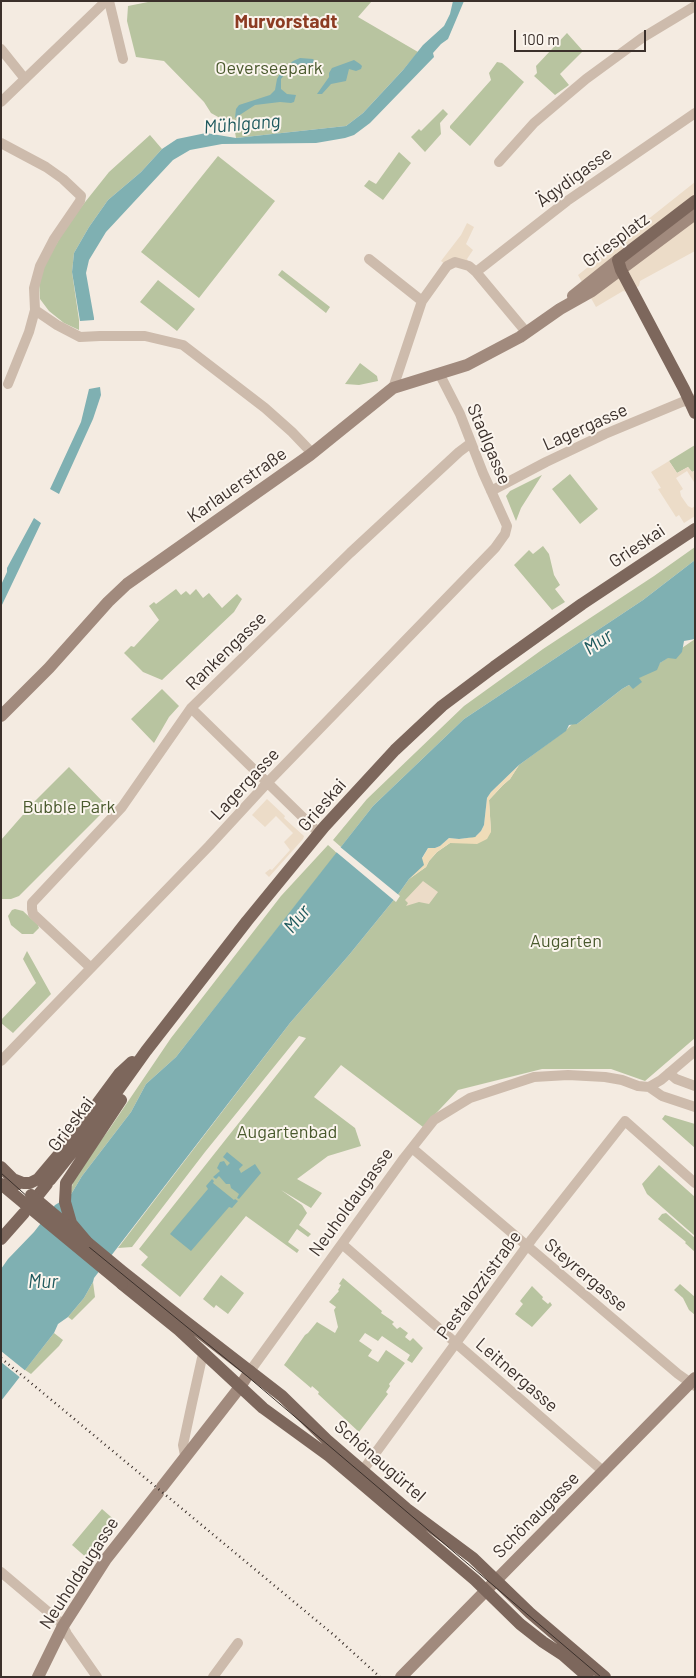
<!DOCTYPE html>
<html>
<head>
<meta charset="utf-8">
<style>
  body { margin:0 }
  #map { position:relative; width:696px; height:1678px; overflow:hidden; background:#f4ebe1; font-family:Barlow,sans-serif }
  canvas { display:block }
  .frame { position:absolute; inset:0; border:2px solid #3b302b; pointer-events:none }
  .scale { position:absolute; left:514px; top:30px; width:132px; height:22px; box-sizing:border-box; border:2px solid #3b302b; border-top:0; padding-left:6px; font-size:15px; line-height:18px; white-space:nowrap; color:#3b302b; -webkit-text-stroke:4px #fbf5ee; paint-order:stroke }
</style>
</head>
<body>
<div id="map">
<canvas width="696" height="1678"></canvas>
<div class="frame"></div>
<div class="scale">100 m</div>
</div>
<script>
const ctx = document.querySelector('canvas').getContext('2d');
ctx.lineJoin = 'round';
function paint(path, color) { ctx.fillStyle = color; ctx.fill(path, 'evenodd'); }
const poly = rows => new Path2D(rows.map(r => 'M' + r).join(''));
function trace(path, color, width, dash) { ctx.strokeStyle = color; ctx.lineWidth = width; ctx.lineCap = dash ? 'butt' : 'round'; ctx.setLineDash(dash || []); ctx.stroke(path); }
function label(font, color, halo, rows, align = 'center') {
  ctx.font = font + ' Barlow,sans-serif'; ctx.lineWidth = 4; ctx.setLineDash([]); ctx.textBaseline = 'middle'; ctx.strokeStyle = halo; ctx.fillStyle = color; for (const [text, x, y, turn = 0] of rows) {
    ctx.save(); ctx.translate(x, y); ctx.rotate((+turn || 0) * Math.PI / 180); ctx.textAlign = isNaN(turn) ? turn : align; if (halo) ctx.strokeText(text, 0, 0); ctx.fillText(text, 0, 0); ctx.restore();
  }
}
const green = poly([
  [153,1,372,1,358,17,418,52,403,70,363,113,346,126,236,138,234,126,211,113,204,102,164,61,136,57,127,21,128,6],
  [567,33,583,51,560,74,569,85,555,95,534,76,537,73,536,66],
  [497,62,502,63,507,67,524,82,470,146,450,128,450,126,491,80,489,73],
  [443,109,448,114,440,123,441,134,425,152,411,137,419,129,421,131],
  [150,135,162,149,141,172,108,200,89,227,74,253,72,272,79,320,79,330,64,323,49,311,40,299,39,282,45,263,70,221,109,172],
  [399,152,411,163,383,200,364,186,369,180,376,184],
  [218,156,275,201,199,298,141,252],
  [282,270,330,307,326,313,278,275],
  [158,280,195,309,177,331,140,302],
  [360,363,377,376,378,381,359,385,345,384],
  [695,445,695,472,694,471,692,472,688,467,677,473,669,461],
  [570,474,598,509,580,524,552,489],
  [542,475,521,508,516,521,506,496,510,491],
  [543,546,549,554,554,575,560,585,555,589,565,602,552,610,514,565,529,550,533,554],
  [695,547,695,560,643,600,464,719,373,806,341,847,333,840,367,799,464,706,543,649,654,576],
  [176,589,181,595,186,591,190,595,196,589,203,598,209,593,222,608,237,594,242,599,234,612,162,680,143,672,124,653,131,646,134,647,159,620,149,606,154,602,156,604],
  [695,639,695,1038,645,1081,611,1069,542,1069,458,1090,423,1127,341,1065,314,1097,355,1128,361,1146,328,1156,297,1179,322,1193,311,1208,281,1190,302,1205,307,1213,299,1225,311,1234,308,1237,297,1229,288,1242,299,1250,297,1253,246,1216,180,1297,141,1265,148,1257,139,1249,306,1038,299,1036,205,1152,132,1247,118,1248,290,1023,349,955,397,896,409,879,426,867,429,861,437,852,450,843,491,832,489,800,503,785,510,779,519,765,565,731,572,724,577,724,622,689,629,685,633,688,641,682,638,678],
  [162,689,179,706,169,717,154,743,131,719],
  [69,767,108,807,19,896,11,899,1,899,1,840,35,801],
  [328,845,337,853,176,1057,146,1084,131,1112,82,1176,70,1196,73,1182,81,1167,108,1131,171,1038,281,896],
  [15,909,23,911,38,925,39,928,33,934,22,934,11,925,8,916,12,910],
  [27,951,51,994,13,1033,1,1023,1,1020,36,983,23,959],
  [665,1115,695,1124,695,1148,662,1119],
  [659,1165,695,1197,695,1236,647,1194,642,1184],
  [666,1213,695,1238,695,1252,685,1243,686,1242,658,1219,662,1214],
  [221,1275,244,1293,228,1314,216,1305,214,1308,203,1299],
  [343,1278,382,1311,381,1313,394,1322,392,1324,397,1329,400,1327,408,1333,405,1337,410,1341,413,1338,423,1348,412,1363,407,1360,410,1355,382,1336,378,1341,365,1333,359,1341,372,1350,368,1356,378,1362,386,1350,405,1363,389,1384,390,1386,386,1392,388,1394,359,1432,318,1394,319,1392,312,1386,311,1388,284,1365,305,1335,308,1333,317,1322,335,1333,338,1327,334,1310,336,1307,329,1302,339,1291,338,1290,341,1285,339,1284],
  [93,1282,95,1297,72,1320,68,1317,84,1298],
  [680,1284,695,1297,695,1315,689,1310,683,1298,674,1290],
  [532,1286,543,1297,542,1299,548,1304,550,1302,552,1305,532,1327,515,1314,523,1304,520,1301],
  [54,1333,63,1340,59,1346,31,1374,25,1370],
  [102,1509,118,1523,88,1559,72,1545]
]);
const sand = poly([
  [519,765,510,779,503,785,489,800,491,832,487,839,477,844,450,843,437,852,429,861,426,867,409,879,414,873,428,848,435,848,440,846,449,838,459,839,475,837,481,831,484,825,487,798,491,792]
]);
const plaza = poly([
  [695,182,695,251,640,281,639,286,627,292,623,291,596,307,578,275],
  [467,223,474,227,466,244,473,250,467,259,468,261,466,265,447,266,441,261,461,235],
  [669,461,677,473,688,467,692,472,694,471,695,472,694,482,687,471,676,478,683,489,680,491,681,496,688,506,692,508,695,506,695,516,684,523,679,515,676,517,658,489,661,488,651,472],
  [267,799,285,816,284,818,304,836,303,839,269,877,265,873,270,869,272,870,290,850,284,842,293,833,276,816,265,827,252,815],
  [423,881,438,892,429,904,419,902,406,906,408,903,405,900]
]);
const water = poly([
  [453,1,464,1,448,39,441,44,433,53,434,57,370,123,354,135,345,138,316,143,222,144,190,150,173,160,106,232,89,260,86,273,94,318,94,320,80,321,72,272,74,253,89,227,108,200,141,172,162,149,177,139,206,133,236,138,346,126,363,113,403,70,423,45,444,26,450,14],
  [300,58,313,59,319,66,316,70,304,67,299,68,284,75,281,79,281,89,287,94,296,95,294,102,291,103,280,102,255,105,235,118,236,109,239,105,270,95,275,90,277,79,281,72,293,61],
  [354,60,360,64,362,66,361,69,356,71,349,69,346,81,331,84,322,94,317,94,329,77,329,73,332,68],
  [100,387,101,395,93,419,59,494,50,489,81,422,89,389],
  [34,518,41,523,1,607,1,585,7,572,7,568],
  [695,560,695,639,684,641,682,652,676,659,668,658,660,663,657,670,639,678,642,682,633,689,629,685,622,689,577,724,569,725,566,731,519,765,491,792,487,798,484,825,481,831,475,837,459,839,449,838,440,846,435,848,428,848,422,858,424,865,409,879,397,896,349,955,290,1023,94,1278,93,1282,84,1298,68,1317,58,1324,54,1333,1,1401,1,1269,8,1259,34,1232,55,1205,70,1196,82,1176,131,1112,146,1084,176,1057,373,806,464,719,643,600],
  [227,1152,243,1165,239,1169,241,1173,255,1164,261,1173,239,1199,237,1198,239,1194,231,1188,230,1184,226,1184,219,1176,216,1179,213,1177,220,1171,217,1168,220,1162,224,1161,227,1166,230,1163,223,1157],
  [212,1179,214,1181,213,1183,234,1200,235,1199,238,1201,232,1208,229,1207,191,1251,170,1234,208,1189,206,1186]
]);
const pier = poly([
  [339,846,400,896,396,902,335,851],
  [1,1351,27,1372,22,1379,1,1362]
]);
const street = poly([
  [109,1,123,59],
  [1,49,25,79],
  [1,102,106,1],
  [1,143,46,167,63,179,81,196,80,201,54,239,40,266,34,288,35,310,29,332,8,384],
  [499,162,534,123,586,79,642,38,695,6],
  [369,259,422,301],
  [476,272,567,201,695,113],
  [35,310,57,325,80,337,100,336,145,336,183,345,265,408,292,432,312,453],
  [393,388,422,301,447,266,455,262,469,266,476,272,527,333],
  [491,491,546,462,605,434,682,402,695,399],
  [191,708,319,833],
  [91,968,33,914,32,909,32,903,122,807,191,708,350,553,459,452,471,443],
  [1,1061,209,846,268,782,495,548,505,534,507,526,483,473,460,414,440,375],
  [669,1073,676,1079,695,1086],
  [649,1087,662,1096,695,1107],
  [412,1148,678,1374,695,1386],
  [342,1244,604,1472],
  [250,1371,404,1158,434,1120,470,1098,534,1077,568,1075,605,1077,622,1080,638,1086,649,1087,661,1080,695,1051],
  [185,1455,183,1445,192,1403,202,1358,206,1354],
  [363,1470,532,1239,625,1121,695,1183],
  [1,1572,59,1621,63,1626,67,1634,97,1677],
  [213,1677,238,1643]
]);
const secondary = poly([
  [573,296,618,260],
  [1,716,49,668,108,602,127,584,310,455,393,388,467,365,520,337,560,309,592,291,695,214],
  [162,1487,240,1387,250,1371],
  [38,1677,63,1626,106,1559,158,1493],
  [401,1677,695,1378]
]);
const primary = poly([
  [695,201,618,260,621,270,684,389,695,413],
  [121,1100,66,1183,65,1202,71,1223,87,1242,122,1271,185,1321,282,1396,327,1440,407,1509,473,1558,530,1613,605,1677],
  [1,1167,18,1184],
  [13,1179,23,1183,30,1183,38,1179,65,1147,119,1074,132,1062],
  [50,1180,86,1135,146,1051,247,921,324,827,395,750,442,706,494,667,582,604,695,529],
  [1,1184,24,1203],
  [39,1194,47,1184],
  [1,1239,24,1213],
  [122,1284,179,1330,263,1408,329,1456,475,1580,520,1624,543,1642,563,1655,588,1677]
]);
const tram = poly([
  [1,1173,29,1198,247,1376,601,1677]
]);
const rail = poly([
  [1,1358,335,1636,380,1677]
]);
const primaryBridge = poly([
  [31,1195,87,1242],
  [24,1203,122,1284]
]);
const parkNames = [
  ["Oeverseepark",269,68],
  ["Bubble Park",69,807],
  ["Augarten",566,941],
  ["Augartenbad",287,1132]
];
const streetNames = [
  ["Ägydigasse",574,177,-36],
  ["Griesplatz",616,240,-37],
  ["Lagergasse",585,427,-24],
  ["Stadlgasse",489,444,67],
  ["Karlauerstraße",237,485,-35],
  ["Grieskai",637,546,-34],
  ["Rankengasse",226,651,-44],
  ["Lagergasse",245,784,-47],
  ["Grieskai",322,805,-49],
  ["Grieskai",71,1124,-53],
  ["Neuholdaugasse",351,1202,-54],
  ["Steyrergasse",586,1275,40],
  ["Pestalozzistraße",479,1285,-54],
  ["Leitnergasse",517,1375,41],
  ["Schönaugürtel",380,1461,41],
  ["Schönaugasse",536,1515,-45],
  ["Neuholdaugasse",79,1573,-57]
];
const neighbourhoodNames = [
  ["Murvorstadt",286,22]
];
const waterNames = [
  ["Mühlgang",242,124,-5],
  ["Mur",598,642,-33],
  ["Mur",297,919,-50],
  ["Mur",43,1282]
];
paint(green, '#b8c4a0');
paint(sand, '#efdcb8');
paint(plaza, '#ecdcc8');
paint(water, '#7fb0b2');
paint(pier, '#f4ebe1');
trace(street, '#cdbbac', 10);
trace(secondary, '#a18a7d', 12);
trace(primary, '#7d675c', 12);
trace(tram, '#3b302b', 1);
trace(rail, '#3b302b', 2.5, [1, 4]);
trace(primaryBridge, '#7d675c', 12);
label('18px', '#4a5a2e', '#fbf5ee', parkNames);
label('18px', '#3b302b', '#fbf5ee', streetNames);
label('bold 19px', '#8c3b22', '#fbf5ee', neighbourhoodNames);
label('italic 19px', '#1f5a5e', '#fbf5ee', waterNames);
</script>
</body>
</html>
